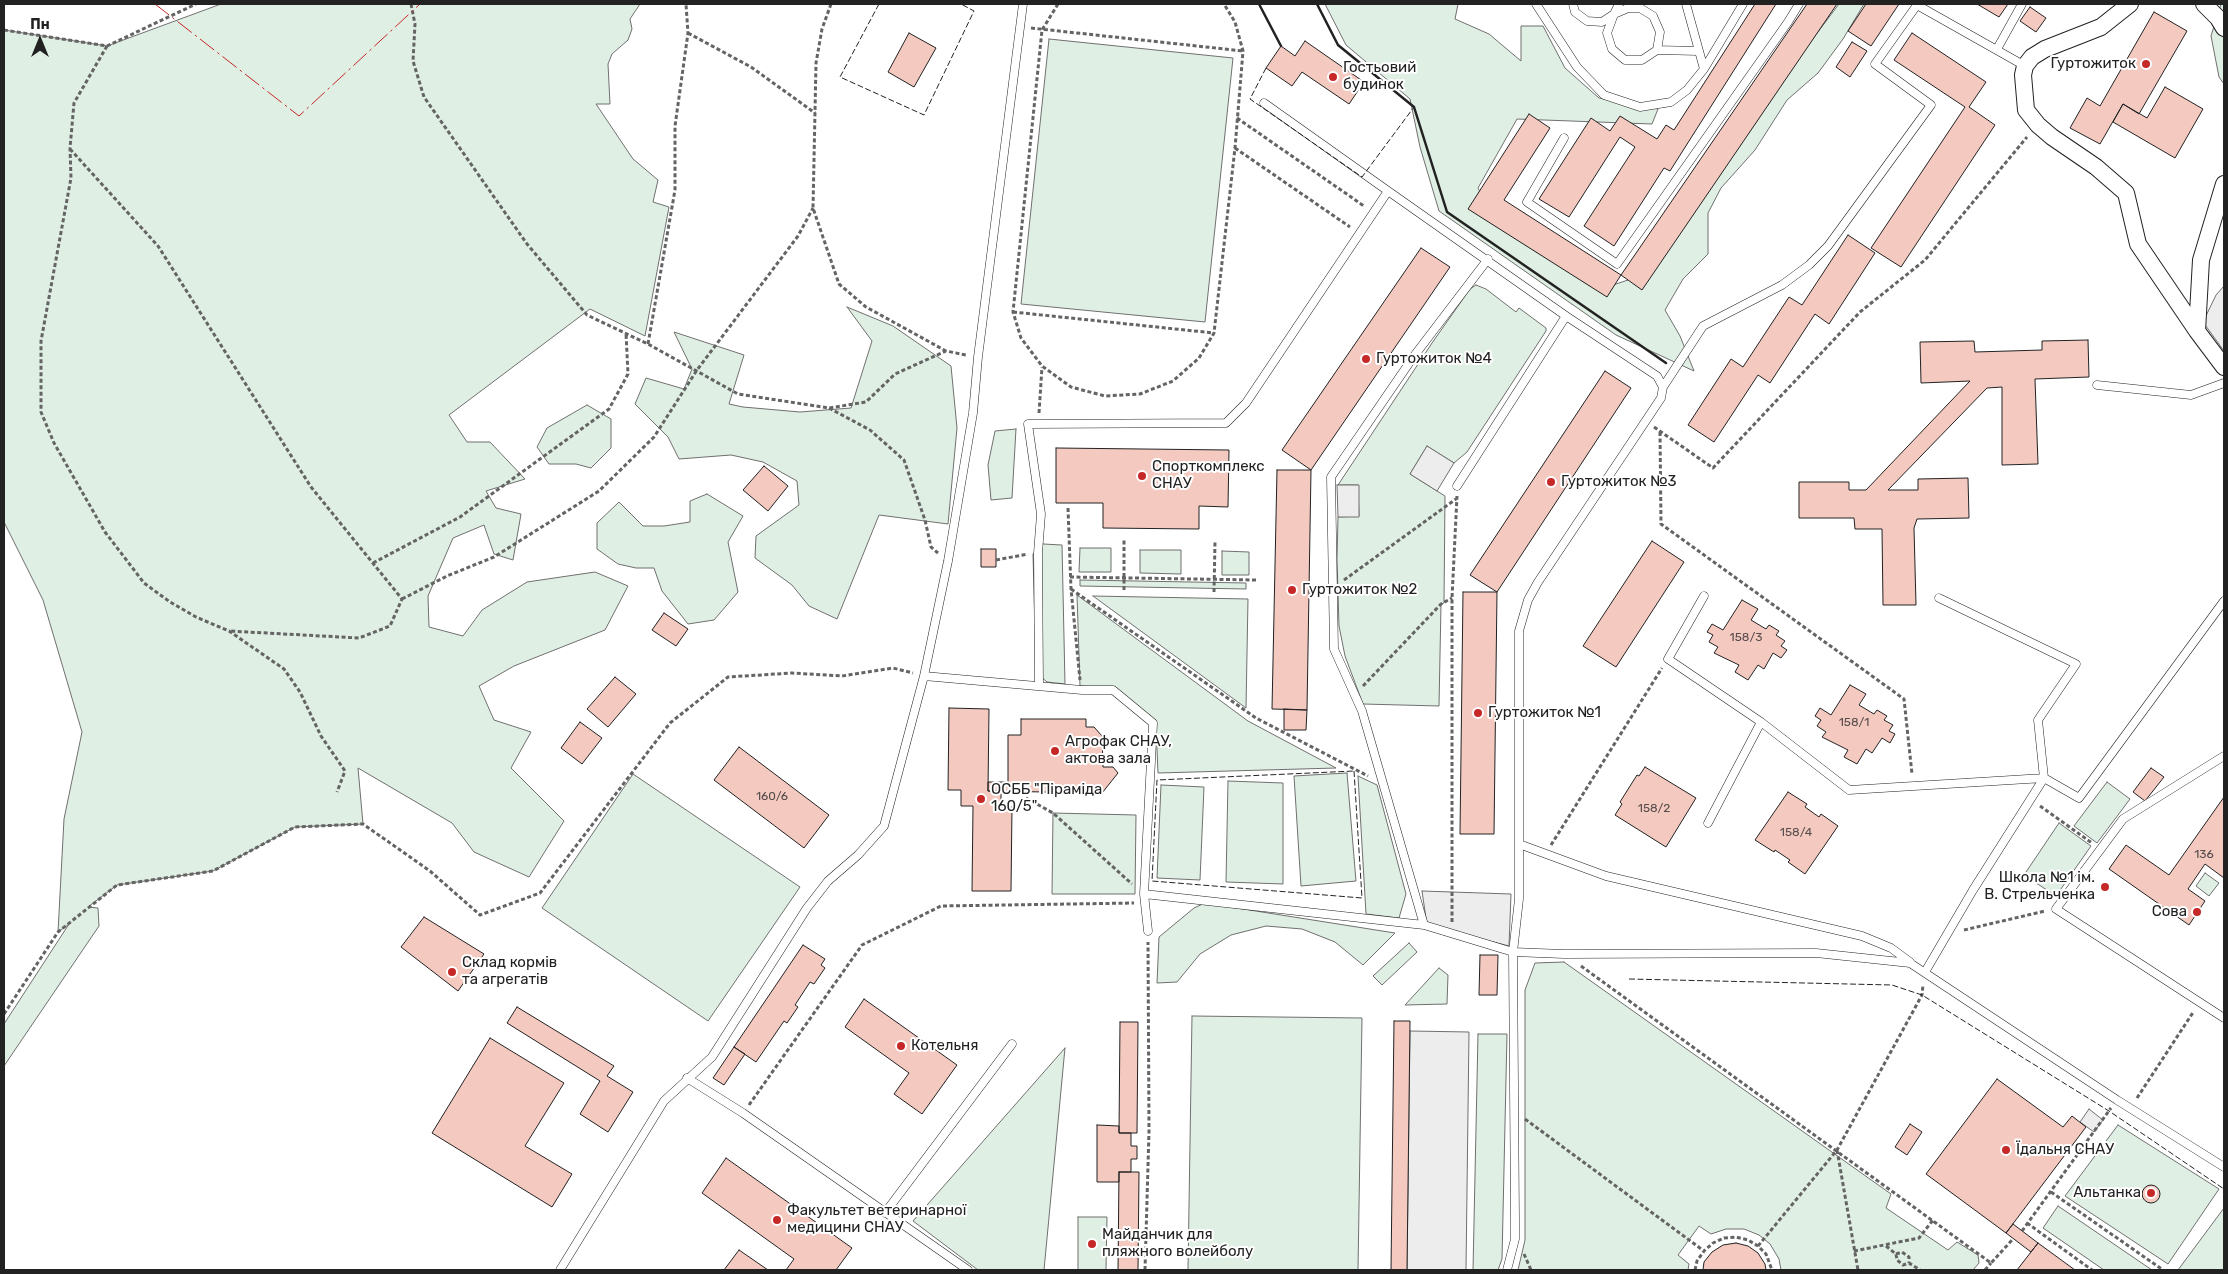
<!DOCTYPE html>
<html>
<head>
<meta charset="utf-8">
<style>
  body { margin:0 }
  #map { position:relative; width:2228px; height:1274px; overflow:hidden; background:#fff; font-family:Rubik,sans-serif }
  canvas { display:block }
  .frame { position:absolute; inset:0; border:5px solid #222; pointer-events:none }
  .north { position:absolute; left:15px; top:15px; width:50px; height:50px; -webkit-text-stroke:4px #fff; paint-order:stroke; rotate:0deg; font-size:14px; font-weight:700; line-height:20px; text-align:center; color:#222 }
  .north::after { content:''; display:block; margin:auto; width:18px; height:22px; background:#222; clip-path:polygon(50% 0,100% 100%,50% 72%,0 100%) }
</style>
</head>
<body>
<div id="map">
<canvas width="2228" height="1274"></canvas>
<div class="frame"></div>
<div class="north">Пн</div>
</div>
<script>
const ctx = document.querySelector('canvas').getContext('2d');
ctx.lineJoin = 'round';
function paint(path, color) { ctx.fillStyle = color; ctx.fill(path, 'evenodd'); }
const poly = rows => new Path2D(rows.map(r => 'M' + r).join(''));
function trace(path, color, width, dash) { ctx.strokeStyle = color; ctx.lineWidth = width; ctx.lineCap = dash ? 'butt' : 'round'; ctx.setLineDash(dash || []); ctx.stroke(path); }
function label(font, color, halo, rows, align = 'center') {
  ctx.font = font + ' Rubik,sans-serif'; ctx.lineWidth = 4; ctx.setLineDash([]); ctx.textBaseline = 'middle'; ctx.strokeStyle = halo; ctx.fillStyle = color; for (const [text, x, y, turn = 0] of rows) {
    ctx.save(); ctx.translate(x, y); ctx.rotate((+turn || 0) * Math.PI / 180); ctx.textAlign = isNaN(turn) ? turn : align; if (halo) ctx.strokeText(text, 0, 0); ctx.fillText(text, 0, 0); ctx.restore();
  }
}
const green = poly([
  [221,4,640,4,630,19,632,29,628,40,612,54,608,64,610,104,596,104,633,159,658,180,653,202,669,207,645,336,590,309,449,415,467,442,490,442,525,479,486,491,496,508,521,514,513,560,494,554,484,525,453,538,428,596,429,627,463,636,482,610,527,582,595,572,628,586,605,630,514,666,479,686,494,720,531,732,511,768,564,821,529,877,474,852,452,823,358,768,363,824,295,827,213,871,117,885,88,907,98,908,99,926,4,1066,4,1024,69,924,58,932,64,819,82,732,43,600,4,522,4,30,107,46,221,4],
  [1325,4,1458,4,1455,19,1489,34,1521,61,1521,26,1543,26,1565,68,1599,98,1658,109,1652,124,1517,119,1478,188,1498,227,1598,290,1646,274,1756,114,1839,4,1864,4,1843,39,1818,73,1787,100,1755,150,1721,188,1708,213,1708,254,1683,279,1665,310,1680,336,1694,371,1616,335,1439,211,1420,147,1410,99,1346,45,1325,4],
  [2221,4,2224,4,2224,84,2219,77,2211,36,2221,4],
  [1049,39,1233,58,1205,322,1021,304,1049,39],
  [1476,285,1486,289,1516,312,1519,308,1546,328,1546,331,1467,452,1454,463,1427,446,1410,474,1445,496,1444,603,1441,604,1439,706,1363,704,1345,656,1339,626,1337,559,1338,517,1359,516,1358,485,1338,485,1432,343,1470,289,1476,285],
  [847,307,893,326,951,366,957,428,948,524,879,515,837,619,809,606,792,585,755,558,756,536,799,505,797,481,763,462,731,455,679,459,668,437,635,404,646,378,684,389,692,369,674,332,744,355,729,404,743,407,800,412,851,408,872,341,847,307],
  [587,405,611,419,611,448,591,468,576,464,549,464,537,447,547,428,587,405],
  [1016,429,1012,498,991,500,988,465,995,431,1016,429],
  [707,494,743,516,728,542,738,592,714,620,688,624,662,591,654,568,636,568,618,564,597,549,597,523,619,502,643,526,664,526,690,522,690,501,707,494],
  [1043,544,1062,545,1065,684,1047,682,1040,676,1036,668,1033,554,1043,544],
  [1080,548,1111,548,1111,572,1079,572,1080,548],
  [1140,550,1181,550,1181,574,1140,573,1140,550],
  [1222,551,1249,552,1249,575,1222,575,1222,551],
  [1080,580,1246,583,1246,589,1080,586,1080,580],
  [1077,595,1248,721,1336,768,1158,773,1156,726,1108,688,1080,686,1077,595],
  [1093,596,1248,599,1246,708,1093,596],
  [1347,773,1356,881,1301,886,1294,776,1347,773],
  [633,774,800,887,708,1021,542,908,633,774],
  [1358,776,1377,785,1406,894,1399,918,1366,914,1358,776],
  [1228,781,1283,783,1283,884,1226,882,1228,781],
  [2107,782,2130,799,2097,843,2074,826,2107,782],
  [1161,785,1204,787,1200,880,1157,878,1161,785],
  [1053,813,1136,815,1135,894,1052,894,1053,813],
  [2059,823,2091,846,2056,896,2024,875,2059,823],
  [2205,873,2219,883,2209,896,2196,886,2205,873],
  [1205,903,1395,933,1363,965,1335,942,1302,929,1266,926,1231,935,1200,954,1177,982,1157,983,1159,937,1194,908,1205,903],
  [1409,943,1417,952,1382,985,1373,976,1409,943],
  [1564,962,1891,1194,1886,1208,1948,1250,1957,1242,1978,1255,1979,1263,1973,1270,1781,1270,1779,1259,1770,1244,1759,1235,1744,1229,1726,1229,1711,1234,1699,1226,1678,1255,1689,1264,1688,1270,1518,1270,1525,1240,1525,990,1535,963,1564,962],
  [1439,968,1448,975,1447,1004,1405,1005,1439,968],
  [1192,1016,1362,1018,1358,1270,1188,1270,1192,1016],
  [1478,1034,1507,1034,1502,1259,1498,1270,1473,1270,1478,1034],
  [1065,1048,1044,1270,978,1270,913,1221,1065,1048],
  [2118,1125,2219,1189,2168,1264,2065,1196,2118,1125],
  [2058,1206,2152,1270,2104,1270,2043,1228,2058,1206],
  [2224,1208,2224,1270,2178,1270,2224,1208],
  [1078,1217,1107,1217,1106,1270,1078,1270,1078,1217]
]);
const parking = poly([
  [2224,286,2224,351,2203,322,2216,295,2224,286],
  [1427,446,1454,463,1437,491,1410,474,1427,446],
  [1337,485,1359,485,1359,517,1338,517,1337,485],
  [1422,891,1511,894,1509,946,1427,925,1422,891],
  [1410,1031,1469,1032,1466,1270,1407,1270,1410,1031],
  [2089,1109,2103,1120,2094,1132,2080,1122,2089,1109]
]);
const building = poly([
  [1755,4,1776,4,1670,171,1664,168,1614,246,1584,226,1635,147,1620,137,1569,217,1539,199,1591,118,1610,131,1620,116,1657,139,1666,125,1674,130,1755,4],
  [1807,4,1837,4,1642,290,1621,275,1807,4],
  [1866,4,1899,4,1871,46,1848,31,1866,4],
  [1977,4,2008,4,1999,17,1977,4],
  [2030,7,2046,18,2036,32,2020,21,2030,7],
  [2154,12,2187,31,2139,114,2123,104,2100,144,2070,128,2087,98,2100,106,2154,12],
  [909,33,936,48,914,87,888,72,909,33],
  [1912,33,1986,82,1969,107,1995,125,1901,267,1871,248,1965,107,1894,60,1912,33],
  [1305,41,1364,82,1349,104,1302,72,1292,86,1266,68,1281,46,1295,56,1305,41],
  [1852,42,1867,51,1850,77,1836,67,1852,42],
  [2165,87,2203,109,2175,158,2113,122,2123,104,2147,118,2165,87],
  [1529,114,1550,128,1504,200,1621,275,1607,297,1468,209,1529,114],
  [1848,235,1875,253,1829,324,1815,314,1770,383,1758,375,1714,442,1688,425,1731,359,1743,367,1789,297,1802,305,1848,235],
  [1421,248,1450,267,1311,470,1282,450,1421,248],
  [2088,340,2089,377,2035,379,2038,464,2002,465,2002,387,1987,388,1888,490,1918,490,1918,479,1968,478,1969,518,1917,519,1914,528,1916,605,1883,605,1882,529,1855,529,1854,518,1799,518,1799,482,1849,482,1849,490,1866,490,1970,381,1921,383,1920,342,1974,341,1975,352,2042,350,2042,341,2088,340],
  [1605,371,1631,388,1497,592,1470,575,1605,371],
  [1056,448,1229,450,1228,507,1199,506,1199,529,1103,528,1103,503,1056,503,1056,448],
  [764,466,788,486,768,511,743,490,764,466],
  [1277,470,1311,470,1307,710,1272,709,1277,470],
  [1652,541,1684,562,1616,667,1583,646,1652,541],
  [981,549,996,549,996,567,981,567,981,549],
  [1463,592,1497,592,1494,834,1460,834,1463,592],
  [1742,600,1758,609,1751,620,1766,629,1769,625,1779,631,1776,635,1785,641,1781,646,1787,650,1781,658,1773,653,1764,669,1758,665,1748,680,1735,672,1739,665,1714,653,1718,647,1709,642,1713,635,1707,632,1712,624,1723,630,1742,600],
  [664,613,688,629,676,646,652,630,664,613],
  [615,677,636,694,608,727,587,709,615,677],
  [1850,685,1866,694,1859,705,1874,714,1877,710,1887,716,1884,720,1893,725,1889,731,1895,734,1890,743,1882,738,1872,753,1866,749,1857,764,1844,757,1848,750,1822,737,1826,732,1817,726,1821,720,1815,716,1820,708,1831,715,1850,685],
  [949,708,989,709,988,791,1001,791,1001,807,1012,807,1011,891,972,891,973,806,961,806,961,790,948,790,949,708],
  [1284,709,1307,710,1306,730,1284,730,1284,709],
  [1021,719,1086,719,1086,727,1094,727,1102,736,1103,767,1113,767,1118,773,1102,793,988,791,988,782,1008,782,1008,735,1021,735,1021,719],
  [580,722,602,738,582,764,561,748,580,722],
  [739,747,829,815,804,848,714,780,739,747],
  [1645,767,1696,798,1666,847,1615,815,1622,804,1620,802,1637,775,1639,776,1645,767],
  [2151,768,2164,777,2145,801,2133,792,2151,768],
  [1788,792,1807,804,1805,807,1819,817,1821,814,1838,826,1805,874,1788,862,1790,860,1775,850,1774,852,1755,840,1788,792],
  [2224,797,2224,878,2205,864,2188,889,2205,901,2189,925,2109,869,2126,845,2169,875,2224,797],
  [424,917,484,954,458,991,401,947,424,917],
  [803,945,825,959,821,965,825,968,814,984,810,982,795,1005,798,1007,787,1023,784,1021,756,1062,734,1047,803,945],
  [1480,955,1498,955,1497,995,1479,995,1480,955],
  [864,999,957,1065,922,1114,894,1094,909,1073,845,1027,864,999],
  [517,1007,614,1066,607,1076,633,1092,608,1132,580,1114,600,1081,507,1023,517,1007],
  [1394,1021,1410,1021,1407,1270,1391,1270,1394,1021],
  [1120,1022,1138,1022,1137,1133,1119,1133,1120,1022],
  [490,1038,564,1083,525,1146,572,1174,552,1207,432,1133,490,1038],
  [734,1047,745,1054,724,1085,713,1078,734,1047],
  [1997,1079,2063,1127,2072,1116,2086,1127,2006,1233,1926,1174,1997,1079],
  [1910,1124,1922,1132,1907,1155,1895,1147,1910,1124],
  [1097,1125,1119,1126,1119,1133,1131,1133,1131,1146,1137,1146,1137,1159,1131,1159,1131,1172,1119,1172,1119,1182,1097,1182,1097,1125],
  [726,1158,852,1248,836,1270,786,1270,794,1259,702,1193,726,1158],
  [1119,1172,1139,1172,1138,1270,1118,1270,1119,1172],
  '2142 1194a9 9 0 1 1 18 0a9 9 0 1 1-18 0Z',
  [2013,1224,2038,1243,2031,1252,2006,1233,2013,1224],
  [1736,1243,1748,1246,1758,1253,1765,1264,1766,1270,1703,1270,1704,1262,1712,1252,1723,1245,1736,1243],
  [2038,1243,2075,1270,2017,1270,2038,1243],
  [739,1250,768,1270,724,1270,739,1250]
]);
const path = poly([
  [411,4,415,24,413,61,424,97,527,244,587,315,648,344,738,394,829,408,866,402,895,374,946,351,966,355],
  [831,4,822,29,816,63,813,208,839,284,866,307,946,351],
  [1058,4,1042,30,1013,312,1021,338,1042,366,1071,387,1105,396,1140,394,1173,381,1199,358,1214,333,1235,148,1243,51,1235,22,1224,4],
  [1031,28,1243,51],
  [4,30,107,46,196,4],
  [688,33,751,67,815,113],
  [107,46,74,103,70,148,71,178,41,341,41,412,54,443,105,532,144,583,170,602,196,617,229,631,284,669,300,692,321,736,345,771,337,792],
  [1237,118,1364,206],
  [1235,148,1350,227],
  [70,149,158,246,311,487,402,599,390,626,359,638,229,631],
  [1013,312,1214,333],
  [648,344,675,190,675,126,688,33,686,4],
  [829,408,870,430,904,460,925,520,931,547,938,553],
  [1039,413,1042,367],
  [1654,427,1713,468,1860,312,1925,260,2027,137],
  [1660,432,1661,524,1904,699,1912,774],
  [1068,508,1071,589,1080,680],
  [996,560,1028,554],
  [373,563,460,517,609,409,628,374,626,333],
  [1070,577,1256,580],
  [1344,580,1456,499],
  [1071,589,1256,718,1368,776],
  [1124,590,1124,540],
  [1214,592,1215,542],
  [402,599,447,576,494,557,599,491,654,437,697,370,798,236,813,208],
  [1363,686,1441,604,1452,598],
  [1026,798,1053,813,1132,884],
  [2040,806,2092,843],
  [1551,845,1662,668],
  [1452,922,1452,598,1457,496],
  [1964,930,2045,911],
  [1581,966,1991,1263,2013,1239],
  [4,1014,58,932,117,885,213,871,295,827,363,824,430,871,480,915,540,893,670,723,728,677,792,673,842,676,893,668,913,673],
  [2137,1098,2194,1011],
  [749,1105,862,945,941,906,1134,903],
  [1525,1119,1704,1251],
  [1837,1150,1858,1270],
  [2051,1192,2163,1270],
  [2027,1223,2092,1270],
  [2022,1231,2111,1108],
  [1758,1246,1837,1150,1922,995,1923,985],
  [1886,1246,1896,1254,1897,1260,1903,1265,1909,1263,1920,1270],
  [1854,1251,1919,1238,1933,1220],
  [1524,1254,1531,1270],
  [1896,1254,1902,1252,1909,1257,1909,1263],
  [1145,1270,1149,1131,1148,942],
  [1695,1270,1697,1261,1704,1251,1713,1243,1724,1238,1736,1237,1748,1240,1758,1246,1766,1254,1772,1270],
  [1985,1270,1991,1263]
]);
const service = poly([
  [1536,4,1577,67,1604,95,1640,107,1671,102,1687,90,1704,69,1686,4],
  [1573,4,1575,12,1587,21,1602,22,1614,14,1628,8,1640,8,1653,16,1660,32,1657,50,1642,60,1625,60,1612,49,1607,33,1614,14,1619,4],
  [1997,49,2022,4],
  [1657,50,1698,51],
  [1704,69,1743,4],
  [1264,103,1388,191],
  [1564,138,1527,202,1617,264,1788,22,1799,4],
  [1488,259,1414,356,1331,477,1334,649,1362,711,1424,925,1513,952,1564,954,1816,953,1910,963,2117,1100,2224,1167],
  [2097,385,2191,395,2224,383],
  [1663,387,1703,326,1782,285,1809,265,1828,246,1931,105,1875,64,1917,5,2025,66],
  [1457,486,1566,316],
  [1704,596,1668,659,1761,722,1849,790,2044,778,2079,798,2224,601],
  [924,676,1082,690,1113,690,1153,723,1144,894,1424,925],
  [1039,686,1038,553,1041,514,1028,424,1226,423,1246,403,1388,191,1566,316,1657,376,1663,387,1661,398,1538,582,1528,600,1519,631,1519,899,1513,952,1515,1220,1515,1239,1507,1270],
  [2224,756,2123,819,2056,909,2224,1018],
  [1708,823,1761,722],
  [1519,844,1606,876,1862,936,1891,948,1910,962],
  [1144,894,1148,931],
  [1925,972,1973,890,2044,778,2038,720,2076,664,1939,598],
  [687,1078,743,1113,968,1270],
  [885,1213,1012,1044],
  [560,1270,664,1101,712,1057,807,908,828,881,858,855,884,826,924,676,948,561,973,413,978,357,1023,4]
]);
const minor = poly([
  [2130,4,2101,27,2045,49,2032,57,2025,66,2023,75,2026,110,2038,125,2052,137,2096,167,2126,193,2138,244,2197,331,2224,367],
  [2204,4,2218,18,2224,28],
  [2197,331,2201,260,2224,184]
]);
const fence = poly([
  [879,4,840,77,924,115,974,11,961,4],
  [1266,68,1250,99,1362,177,1414,107],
  [1354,771,1362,898,1152,881,1157,780,1354,771],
  [1629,979,1892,985,1922,995,2109,1111,2224,1189]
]);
const wall = poly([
  [1259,4,1281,46],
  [1317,4,1338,45,1414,107,1447,212,1666,363]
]);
const power = poly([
  [155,4,299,116,420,4]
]);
const markers = [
  [2146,64,5,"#c62828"],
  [1333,77,5,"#c62828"],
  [1366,359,5,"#c62828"],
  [1142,476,5,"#c62828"],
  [1551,482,5,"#c62828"],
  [1292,590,5,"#c62828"],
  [1478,713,5,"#c62828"],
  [1055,751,5,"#c62828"],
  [981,799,5,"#c62828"],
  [2105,887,5,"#c62828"],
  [2197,912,5,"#c62828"],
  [452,972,5,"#c62828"],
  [901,1046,5,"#c62828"],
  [2006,1150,5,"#c62828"],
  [2151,1193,5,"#c62828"],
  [777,1220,5,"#c62828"],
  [1092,1244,5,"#c62828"]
];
const numberNames = [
  ["158/3",1746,638],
  ["158/1",1854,723],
  ["160/6",772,797],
  ["158/2",1654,809],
  ["158/4",1796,833],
  ["136",2204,855]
];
const poiNames = [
  ["Гуртожиток",2136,64,"right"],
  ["Гостьовий",1343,68],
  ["будинок",1343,85],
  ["Гуртожиток №4",1376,359],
  ["Спорткомплекс",1152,467],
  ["СНАУ",1152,484],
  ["Гуртожиток №3",1561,482],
  ["Гуртожиток №2",1302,590],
  ["Гуртожиток №1",1488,713],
  ["Агрофак СНАУ,",1065,742],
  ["актова зала",1065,759],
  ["ОСББ \"Піраміда",991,790],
  ["160/5\"",991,807],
  ["Школа №1 ім.",2095,878,"right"],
  ["В. Стрельченка",2095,895,"right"],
  ["Сова",2187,912,"right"],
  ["Склад кормів",462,963],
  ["та агрегатів",462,980],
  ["Котельня",911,1046],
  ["Їдальня СНАУ",2016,1150],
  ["Альтанка",2141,1193,"right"],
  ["Факультет ветеринарної",787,1211],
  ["медицини СНАУ",787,1228],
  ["Майданчик для",1102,1235],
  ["пляжного волейболу",1102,1252]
];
paint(green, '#e0efe3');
trace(green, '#6f6f6f', 1);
paint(parking, '#ededed');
trace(parking, '#6f6f6f', 1);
paint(building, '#f3c9c0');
trace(building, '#222', 1);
trace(service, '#222', 9);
trace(minor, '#222', 18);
trace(path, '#646464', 3, [4, 2.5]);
trace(service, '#fff', 8);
trace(minor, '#fff', 16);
trace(fence, '#222', 1, [6, 2.5]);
trace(wall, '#222', 2.5);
trace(power, '#c62828', 1, [18, 4, 2.5, 4]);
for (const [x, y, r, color] of markers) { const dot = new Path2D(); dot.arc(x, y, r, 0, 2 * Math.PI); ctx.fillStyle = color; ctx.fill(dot); trace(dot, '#fff', 2); }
label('12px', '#564c4a', null, numberNames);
label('15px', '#222', '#fff', poiNames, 'left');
</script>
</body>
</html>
